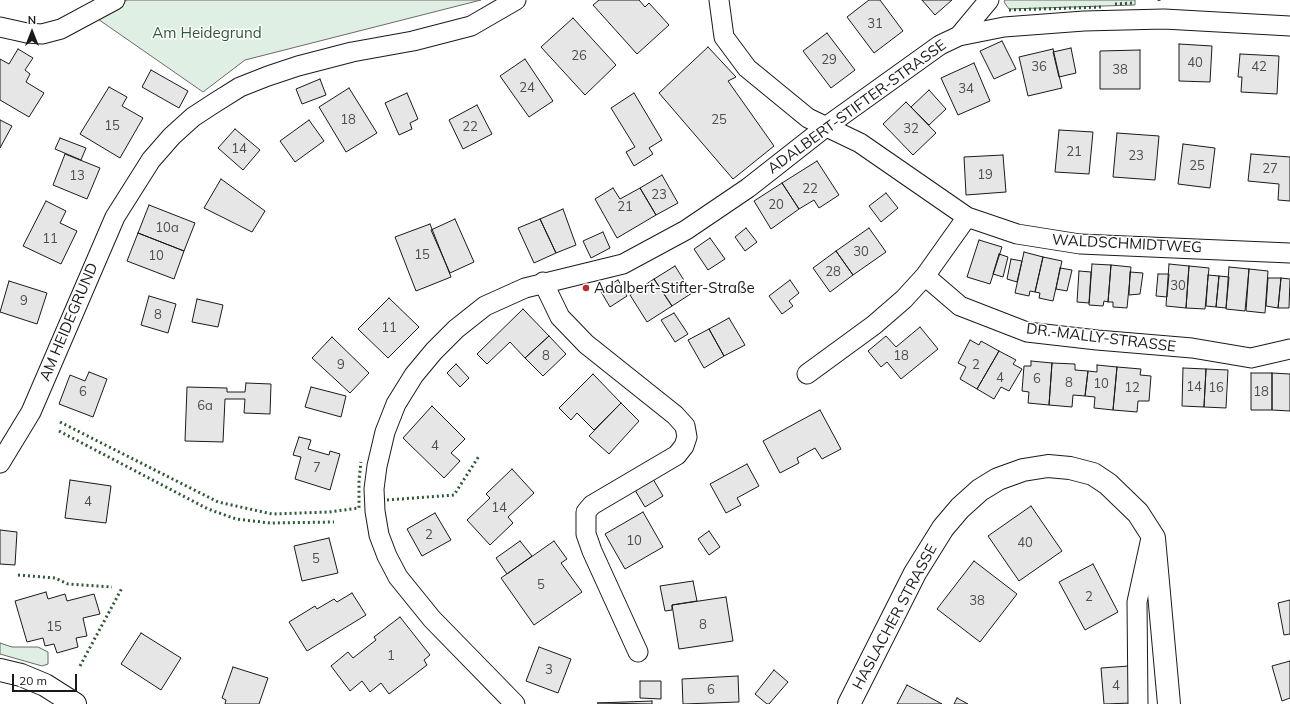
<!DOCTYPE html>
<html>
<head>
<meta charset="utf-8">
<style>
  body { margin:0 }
  #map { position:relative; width:1290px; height:704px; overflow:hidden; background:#fff; font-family:Mulish,sans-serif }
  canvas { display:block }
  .north { position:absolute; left:12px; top:12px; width:40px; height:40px; -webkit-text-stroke:3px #fff; paint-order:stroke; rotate:0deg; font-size:11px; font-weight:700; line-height:16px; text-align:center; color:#1a1a1a }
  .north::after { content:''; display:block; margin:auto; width:14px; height:18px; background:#1a1a1a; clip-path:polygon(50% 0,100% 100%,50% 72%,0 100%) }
  .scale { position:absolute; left:12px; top:674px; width:65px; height:18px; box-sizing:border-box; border:2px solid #1a1a1a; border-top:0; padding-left:5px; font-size:12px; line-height:14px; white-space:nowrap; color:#1a1a1a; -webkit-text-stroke:3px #fff; paint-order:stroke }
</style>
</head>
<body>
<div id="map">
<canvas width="1290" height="704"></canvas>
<div class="north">N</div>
<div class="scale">20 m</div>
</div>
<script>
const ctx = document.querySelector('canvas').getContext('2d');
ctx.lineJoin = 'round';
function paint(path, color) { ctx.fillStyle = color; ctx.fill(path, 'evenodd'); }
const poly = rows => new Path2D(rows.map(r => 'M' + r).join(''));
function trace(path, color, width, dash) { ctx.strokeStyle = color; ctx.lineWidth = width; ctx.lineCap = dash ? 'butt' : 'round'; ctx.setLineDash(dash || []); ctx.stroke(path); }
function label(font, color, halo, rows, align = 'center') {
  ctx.font = font + ' Mulish,sans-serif'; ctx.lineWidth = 3; ctx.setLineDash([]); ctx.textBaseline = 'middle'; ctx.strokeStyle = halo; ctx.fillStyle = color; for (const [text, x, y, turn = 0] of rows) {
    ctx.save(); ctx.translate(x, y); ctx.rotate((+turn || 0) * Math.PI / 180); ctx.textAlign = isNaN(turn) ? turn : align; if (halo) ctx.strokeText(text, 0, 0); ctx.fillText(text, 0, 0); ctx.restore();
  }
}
const green = poly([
  [127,0,481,0,245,60,203,92,95,17,127,0],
  [1005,0,1135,0,1135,5,1009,9,1004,2,1005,0],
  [0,643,12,647,38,647,48,652,48,664,42,666,0,654,0,643]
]);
const building = poly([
  [599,0,639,0,645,7,649,3,669,25,637,54,593,5,599,0],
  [869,0,880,0,903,31,874,53,847,17,869,0],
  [922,0,952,0,935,15,922,0],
  [573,18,616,65,585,95,541,47,573,18],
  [827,33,855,70,831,88,803,51,827,33],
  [1002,41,1016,69,994,79,980,51,1002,41],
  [1179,44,1212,46,1210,82,1179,81,1179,44],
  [708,47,736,77,728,81,774,146,733,179,659,93,708,47],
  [1071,48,1076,73,1059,77,1053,52,1071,48],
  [18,49,33,58,25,70,30,74,26,82,44,93,29,117,0,100,0,59,9,64,18,49],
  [1053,49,1062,88,1028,96,1019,57,1053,49],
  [1140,50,1140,89,1100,89,1100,51,1140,50],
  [1240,54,1279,56,1277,94,1241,92,1242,77,1238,77,1240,54],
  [525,59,553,101,529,117,500,76,525,59],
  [974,63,990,101,958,115,941,78,974,63],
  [151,70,188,91,179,108,142,87,151,70],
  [320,79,326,95,302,104,296,89,320,79],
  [109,87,127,97,122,106,143,118,120,158,80,134,109,87],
  [349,88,377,133,346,152,319,107,349,88],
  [929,90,946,109,929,125,911,107,929,90],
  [407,93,418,119,410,123,412,129,399,135,385,103,407,93],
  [634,93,662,140,649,148,653,154,634,166,626,152,635,147,611,108,634,93],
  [906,102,936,133,913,155,883,124,906,102],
  [477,105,492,134,463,149,449,120,477,105],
  [0,120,12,126,0,148,0,120],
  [309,120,324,141,295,162,280,141,309,120],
  [235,129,260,150,243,170,218,148,235,129],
  [1059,130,1093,132,1089,174,1055,172,1059,130],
  [1117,133,1159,136,1155,180,1113,177,1117,133],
  [60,138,86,148,81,160,55,149,60,138],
  [1183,144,1215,148,1210,188,1178,184,1183,144],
  [65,154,100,168,87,199,53,185,65,154],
  [1251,154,1290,157,1290,201,1278,200,1279,184,1248,181,1251,154],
  [1003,155,1006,192,966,195,964,157,1003,155],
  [817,161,839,195,819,208,814,200,799,209,782,183,817,161],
  [662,175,678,203,656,215,640,188,662,175],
  [221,179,265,211,252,232,204,208,221,179],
  [782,183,799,209,771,229,754,201,782,183],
  [613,188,620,199,640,188,656,215,617,238,595,199,613,188],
  [886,193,898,208,881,222,869,206,886,193],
  [46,201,66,211,60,223,77,231,61,264,23,246,46,201],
  [149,205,195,223,184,251,138,233,149,205],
  [563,209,576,245,556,253,540,219,563,209],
  [455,219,474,262,450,273,431,230,455,219],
  [540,219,556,253,534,263,518,228,540,219],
  [430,224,451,277,416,291,395,237,430,224],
  [746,228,757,242,745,251,735,237,746,228],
  [869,228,886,252,853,275,836,251,869,228],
  [603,232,610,248,591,258,583,241,603,232],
  [138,233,184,251,174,279,127,261,138,233],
  [710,238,725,259,708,270,694,249,710,238],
  [979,240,1002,247,990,284,967,277,979,240],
  [836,251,853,275,830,292,813,268,836,251],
  [1024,252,1043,257,1035,292,1030,291,1029,296,1015,293,1024,252],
  [999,254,1008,257,1003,277,993,274,999,254],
  [1043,257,1062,261,1053,301,1039,298,1040,293,1035,292,1043,257],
  [1011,259,1022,261,1017,282,1007,279,1011,259],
  [1092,264,1111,265,1108,302,1104,301,1103,306,1089,305,1092,264],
  [1169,264,1189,266,1186,308,1166,306,1169,264],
  [1111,265,1131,267,1127,308,1113,307,1113,302,1108,302,1111,265],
  [675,266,692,293,672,306,654,279,675,266],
  [1189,266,1209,268,1205,309,1186,308,1189,266],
  [1229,267,1249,269,1245,311,1226,309,1229,267],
  [1060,268,1072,270,1067,291,1056,289,1060,268],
  [1249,269,1268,271,1265,313,1246,311,1249,269],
  [1079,271,1091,272,1089,303,1077,302,1079,271],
  [1130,272,1143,273,1140,294,1129,295,1130,272],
  [1158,274,1169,274,1167,297,1156,296,1158,274],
  [1208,275,1219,276,1216,307,1206,306,1208,275],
  [1219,276,1229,277,1226,308,1216,307,1219,276],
  [1268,278,1281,278,1278,308,1266,306,1268,278],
  [1281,278,1290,279,1289,308,1278,308,1281,278],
  [654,279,672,306,647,322,630,295,654,279],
  [618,280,627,296,610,307,600,290,618,280],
  [790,280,799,293,789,301,793,306,782,314,769,296,790,280],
  [9,281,47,293,37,324,0,312,9,281],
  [149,296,176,304,168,333,141,325,149,296],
  [389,298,419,327,388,358,358,329,389,298],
  [197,299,223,305,218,327,192,322,197,299],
  [523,309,549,336,525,358,510,342,487,364,477,354,523,309],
  [674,313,688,334,675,342,661,320,674,313],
  [729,318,745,345,724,356,709,329,729,318],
  [920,327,938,349,901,379,887,362,881,367,868,351,886,336,896,347,920,327],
  [709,329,724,356,704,368,688,340,709,329],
  [549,336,566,354,543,376,525,358,549,336],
  [332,337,369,373,350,393,312,358,332,337],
  [970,340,979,345,981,341,999,351,977,389,960,379,966,367,958,363,970,340],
  [999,351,1016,360,1013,364,1022,369,1009,391,1001,387,994,399,977,389,999,351],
  [1031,361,1052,363,1049,405,1028,403,1029,392,1022,391,1024,366,1031,366,1031,361],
  [1052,363,1075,364,1075,370,1088,371,1085,396,1073,395,1072,407,1049,405,1052,363],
  [456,364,469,378,460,387,447,373,456,364],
  [1097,365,1117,367,1113,410,1094,408,1095,397,1085,396,1088,371,1097,372,1097,365],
  [1117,367,1141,369,1140,375,1151,376,1149,401,1138,401,1137,412,1113,410,1117,367],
  [1183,368,1206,369,1204,407,1182,406,1183,368],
  [1206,369,1228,370,1226,408,1204,407,1206,369],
  [89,372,107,379,93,417,59,404,70,375,85,381,89,372],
  [1251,373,1272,373,1272,410,1251,410,1251,373],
  [1272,373,1290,374,1290,411,1272,410,1272,373],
  [593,374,621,403,594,430,577,413,571,420,559,408,593,374],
  [246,383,271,384,270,414,244,413,245,399,225,399,223,442,185,441,187,387,227,388,227,392,245,392,246,383],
  [311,387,346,396,341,417,305,407,311,387],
  [621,403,639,421,609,454,589,436,621,403],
  [432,406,465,439,451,453,460,461,444,478,403,438,432,406],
  [820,410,841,449,822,459,815,448,797,458,799,463,780,473,763,441,820,410],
  [299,437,311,440,308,449,329,455,330,451,340,454,330,490,295,479,301,457,293,455,299,437],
  [747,464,759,486,737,498,741,505,726,513,710,484,747,464],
  [512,469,534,493,508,517,513,523,490,545,467,520,490,498,486,494,512,469],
  [653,479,663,496,645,507,635,490,653,479],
  [70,480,111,486,106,523,65,518,70,480],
  [1031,506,1062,551,1019,581,988,536,1031,506],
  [643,512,663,547,625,569,605,534,643,512],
  [435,513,451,540,422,556,407,529,435,513],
  [0,530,17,532,15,565,0,564,0,530],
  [709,531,720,547,709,555,698,539,709,531],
  [329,538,338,573,302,581,294,546,329,538],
  [520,541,532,556,507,574,496,558,520,541],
  [554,541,567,559,561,563,582,592,534,625,501,578,554,541],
  [974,561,1017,594,980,642,937,609,974,561],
  [1093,564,1118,612,1085,630,1059,582,1093,564],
  [693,581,697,601,672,605,672,610,665,611,660,586,693,581],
  [46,592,48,599,65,594,67,601,94,594,100,614,83,618,87,636,76,638,78,647,57,653,54,644,45,646,43,638,27,642,15,601,46,592],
  [352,593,366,615,307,651,289,622,315,606,317,609,334,599,337,602,352,593],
  [726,597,733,641,679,649,672,605,726,597],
  [1290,600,1290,634,1284,635,1278,603,1290,600],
  [400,617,430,655,424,660,427,665,389,694,381,683,370,692,362,681,350,691,331,666,348,652,353,658,376,640,374,637,400,617],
  [141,633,181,658,161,690,121,664,141,633],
  [539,647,571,659,558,693,526,681,539,647],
  [1290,661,1290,698,1282,701,1272,666,1290,661],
  [1129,666,1132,703,1104,704,1101,668,1129,666],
  [233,667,268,678,259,704,225,704,226,700,222,698,233,667],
  [774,670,788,682,769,704,767,704,755,694,774,670],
  [738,676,739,702,683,704,682,679,738,676],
  [640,681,661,681,661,699,640,698,640,681],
  [907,685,942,704,897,704,907,685],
  [957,698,968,704,954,704,957,698],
  [652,701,652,704,597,703,652,701]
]);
const minor = poly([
  [719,0,724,37,747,68,808,118,860,143,967,217,1017,234,1080,244,1290,253],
  [0,27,27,33,42,34,61,29,115,0],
  [959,36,989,0],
  [925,276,960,306,1027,332,1097,340,1192,348,1251,358,1290,349],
  [543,282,560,317,586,344,675,415,685,426,687,437,684,446,677,455,592,505,586,512,586,534,592,551,638,652],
  [807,374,874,325,904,299,925,276,967,217],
  [0,463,31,412,115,217,151,160,172,136,193,117,216,102,240,87,268,76,298,66,352,52,413,41,471,26,516,0],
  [515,704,432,619,398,577,387,556,379,535,375,511,374,489,377,466,385,432,396,404,414,375,434,351,456,329,485,306,525,288,623,264,686,230,748,188,827,126,940,45,959,36,1004,27,1084,21,1164,19,1290,26],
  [1138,704,1137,602,1151,538]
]);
const tertiary = poly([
  [0,670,21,675,45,685,75,704],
  [849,704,915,573,943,528,960,508,980,490,998,479,1023,470,1048,466,1070,468,1093,474,1108,484,1138,513,1154,538,1169,704]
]);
const hedge = poly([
  [1159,1,1159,0],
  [1115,4,1133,3],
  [1009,10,1102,7],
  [60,422,218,502,272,514,329,512,359,508,359,480,361,462],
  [59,431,208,509,236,519,270,523,334,522],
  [387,500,454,495,479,456],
  [18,575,55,578,68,584,112,587],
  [80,666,122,588]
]);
const markers = [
  [586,288,4,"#c62828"]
];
const numberNames = [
  ["31",875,24],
  ["26",579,56],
  ["29",829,60],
  ["40",1195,63],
  ["36",1039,67],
  ["42",1259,67],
  ["38",1120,70],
  ["24",527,88],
  ["34",966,89],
  ["18",348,120],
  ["25",719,120],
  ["15",112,126],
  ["22",470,127],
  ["32",911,129],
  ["14",239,149],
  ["21",1074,152],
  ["23",1136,156],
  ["25",1197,166],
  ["27",1270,169],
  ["19",985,175],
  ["13",77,176],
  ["22",810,189],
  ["23",659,195],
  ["20",776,205],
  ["21",625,207],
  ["10a",167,228],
  ["11",50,239],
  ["30",861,252],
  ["15",422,255],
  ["10",156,256],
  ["28",833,272],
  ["30",1178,286],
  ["9",24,301],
  ["8",158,315],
  ["11",389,328],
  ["8",546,356],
  ["18",901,356],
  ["9",341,365],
  ["2",976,365],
  ["4",1000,378],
  ["6",1037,379],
  ["8",1069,383],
  ["10",1101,384],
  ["14",1194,387],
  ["12",1132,388],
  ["16",1216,388],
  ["6",83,392],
  ["18",1261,392],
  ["6a",205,406],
  ["4",435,446],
  ["7",317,468],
  ["4",88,502],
  ["14",499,508],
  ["2",429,535],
  ["10",634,541],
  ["40",1025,543],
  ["5",316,559],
  ["5",541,585],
  ["2",1089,597],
  ["38",977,601],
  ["8",703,625],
  ["15",54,627],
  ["1",391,656],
  ["3",549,670],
  ["4",1116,686],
  ["6",711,690]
];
const parkNames = [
  ["Am Heidegrund",207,33]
];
const streetNames = [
  ["ADALBERT-STIFTER-STRASSE",857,107,-36],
  ["WALDSCHMIDTWEG",1127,244,3],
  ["AM HEIDEGRUND",69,322,-67],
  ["DR.-MALLY-STRASSE",1101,338,7],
  ["HASLACHER STRASSE",895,617,-62]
];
const poiNames = [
  ["Adalbert-Stifter-Straße",594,288]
];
paint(green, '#e0efe3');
trace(green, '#6a6a6a', 1);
paint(building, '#e6e6e6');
trace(building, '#1a1a1a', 1);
trace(minor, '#1a1a1a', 21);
trace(tertiary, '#1a1a1a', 24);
trace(minor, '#fff', 19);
trace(tertiary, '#fff', 22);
trace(hedge, '#2b5a34', 3, [2, 3]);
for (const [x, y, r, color] of markers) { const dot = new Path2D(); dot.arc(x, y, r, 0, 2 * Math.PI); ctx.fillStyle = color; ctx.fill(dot); trace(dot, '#fff', 1.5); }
label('13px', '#4d4d4d', null, numberNames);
label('15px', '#2b5a34', '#fff', parkNames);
label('15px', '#1a1a1a', '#fff', streetNames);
label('15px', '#1a1a1a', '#fff', poiNames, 'left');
</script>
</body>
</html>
